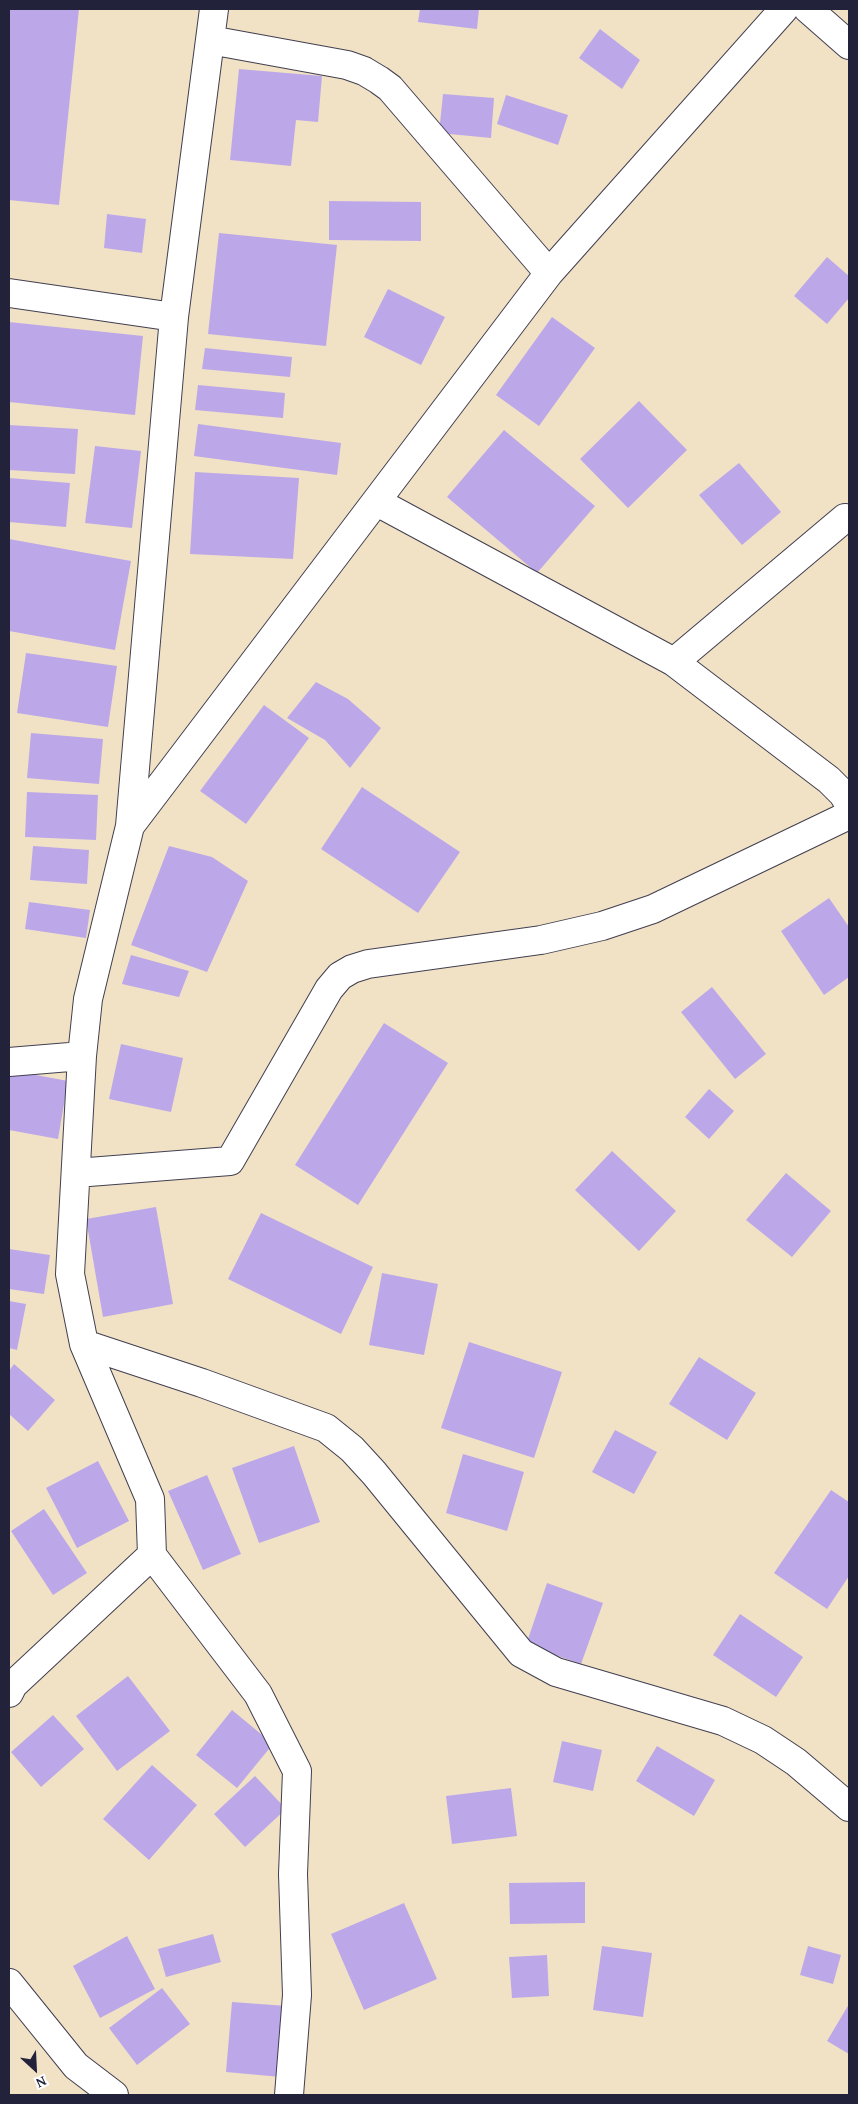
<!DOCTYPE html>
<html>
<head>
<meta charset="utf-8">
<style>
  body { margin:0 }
  #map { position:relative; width:858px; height:2104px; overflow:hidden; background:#f1e2c5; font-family:"Gentium Book Plus",serif }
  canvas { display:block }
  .frame { position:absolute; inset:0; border:10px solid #22223b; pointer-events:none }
  .north { position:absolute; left:10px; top:2044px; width:50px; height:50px; -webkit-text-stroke:4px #fff; paint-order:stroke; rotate:155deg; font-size:14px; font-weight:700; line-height:20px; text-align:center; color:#22223b }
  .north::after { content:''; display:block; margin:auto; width:18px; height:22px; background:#22223b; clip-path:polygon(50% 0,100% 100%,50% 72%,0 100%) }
</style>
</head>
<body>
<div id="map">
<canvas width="858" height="2104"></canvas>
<div class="frame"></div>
<div class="north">N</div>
</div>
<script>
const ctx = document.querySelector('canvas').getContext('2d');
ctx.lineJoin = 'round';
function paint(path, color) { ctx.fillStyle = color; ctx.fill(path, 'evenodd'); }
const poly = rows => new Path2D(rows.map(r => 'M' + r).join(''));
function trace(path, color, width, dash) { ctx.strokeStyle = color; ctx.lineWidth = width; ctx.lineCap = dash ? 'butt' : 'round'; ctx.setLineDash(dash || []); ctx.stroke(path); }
const building = poly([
  [9,9,79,9,59,205,9,200],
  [420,9,479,9,477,29,418,22],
  [600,29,640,60,622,89,579,58],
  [239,69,322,76,318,122,296,120,291,166,230,160],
  [443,94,494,98,491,138,439,133],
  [506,95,568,115,558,145,497,124],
  [329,201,421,202,421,241,329,240],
  [107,214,146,219,142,253,104,248],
  [219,233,337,245,326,346,208,334],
  [827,257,849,276,849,298,827,324,794,296],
  [388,289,445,317,421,365,364,337],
  [552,317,595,348,539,426,496,395],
  [9,322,143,336,135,415,9,402],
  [205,348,292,357,290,377,202,369],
  [198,385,285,393,283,418,195,410],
  [639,401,687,450,628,508,580,459],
  [198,424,341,443,337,475,194,456],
  [9,425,78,429,75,474,9,470],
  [504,430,595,506,537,573,447,497],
  [95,446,141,451,132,528,85,523],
  [739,463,781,512,742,545,699,495],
  [195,472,299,478,293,559,190,554],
  [9,478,70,483,66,527,9,522],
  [9,539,131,561,115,650,9,631],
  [26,653,117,666,108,727,17,713],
  [316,682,348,699,381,728,350,768,325,740,287,718],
  [264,705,309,738,246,824,200,791],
  [31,733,103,739,99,784,27,778],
  [362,787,460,852,418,913,321,849],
  [27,792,98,795,96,840,25,837],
  [33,846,89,850,87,884,30,880],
  [169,846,212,857,248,881,207,972,131,945],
  [829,898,849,927,849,977,824,995,781,931],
  [29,902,90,910,86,938,25,929],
  [131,955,189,971,179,997,122,984],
  [712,987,766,1054,735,1079,681,1012],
  [384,1023,448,1063,358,1205,295,1165],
  [121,1044,183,1058,171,1112,109,1099],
  [9,1070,68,1081,58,1139,9,1130],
  [709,1089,734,1111,709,1139,685,1117],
  [612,1151,676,1211,639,1251,575,1190],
  [786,1173,831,1211,792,1257,746,1220],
  [156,1207,173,1304,103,1317,86,1219],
  [261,1213,373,1267,341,1334,228,1279],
  [9,1249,50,1255,44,1294,9,1289],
  [382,1273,438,1284,424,1355,369,1345],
  [9,1301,26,1304,17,1350,9,1348],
  [469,1342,562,1372,534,1458,441,1428],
  [699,1357,756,1393,727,1440,669,1404],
  [14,1364,55,1400,28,1431,9,1414,9,1371],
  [615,1430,657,1452,634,1494,592,1472],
  [294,1446,320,1522,259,1543,232,1468],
  [463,1454,524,1472,507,1531,446,1513],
  [98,1461,129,1521,77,1548,46,1488],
  [207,1475,241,1554,203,1570,168,1491],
  [831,1490,849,1502,849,1576,827,1609,774,1573],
  [44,1509,87,1573,53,1595,11,1531],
  [547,1583,603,1603,581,1664,526,1645],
  [740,1614,803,1657,776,1697,713,1655],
  [128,1676,170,1731,117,1771,76,1716],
  [232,1710,273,1744,237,1788,196,1755],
  [53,1715,84,1749,41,1787,11,1752],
  [562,1741,602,1750,593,1791,553,1782],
  [657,1746,715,1780,694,1816,636,1781],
  [152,1765,197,1805,149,1860,103,1819],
  [255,1776,286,1809,245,1847,214,1814],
  [511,1788,517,1836,452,1844,446,1796],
  [585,1882,585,1923,510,1924,509,1883],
  [404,1903,437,1979,364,2010,331,1934],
  [213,1934,221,1962,166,1977,158,1949],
  [127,1936,155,1989,100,2018,73,1966],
  [602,1946,652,1953,643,2017,593,2010],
  [808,1946,841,1955,833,1984,800,1975],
  [547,1955,549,1996,512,1998,509,1957],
  [162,1988,190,2024,137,2065,109,2028],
  [232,2002,287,2006,281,2077,226,2072],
  [849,2004,849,2054,827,2041]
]);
const minor = poly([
  [808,9,849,45],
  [210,40,347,65,364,71,379,80,390,88,549,273],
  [9,293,174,317],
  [377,502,674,662,829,780,843,794,849,804],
  [674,662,845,518],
  [130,826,549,273,784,9],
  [9,1062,82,1056],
  [76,1173,230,1161,329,989,340,976,352,969,368,964,541,940,602,926,653,909,849,815],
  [84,1344,202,1383,326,1428,352,1449,374,1473,521,1653,556,1672,723,1721,763,1740,796,1762,849,1807],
  [152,1555,258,1694,297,1771,293,1874,297,1995,289,2095],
  [9,1693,13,1685,152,1555,150,1499,84,1344,70,1274,82,1056,88,999,130,826,174,317,214,9],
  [9,1983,76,2066,114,2095]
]);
paint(building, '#bca8e9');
trace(minor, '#413f50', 30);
trace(minor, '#fff', 28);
</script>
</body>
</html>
